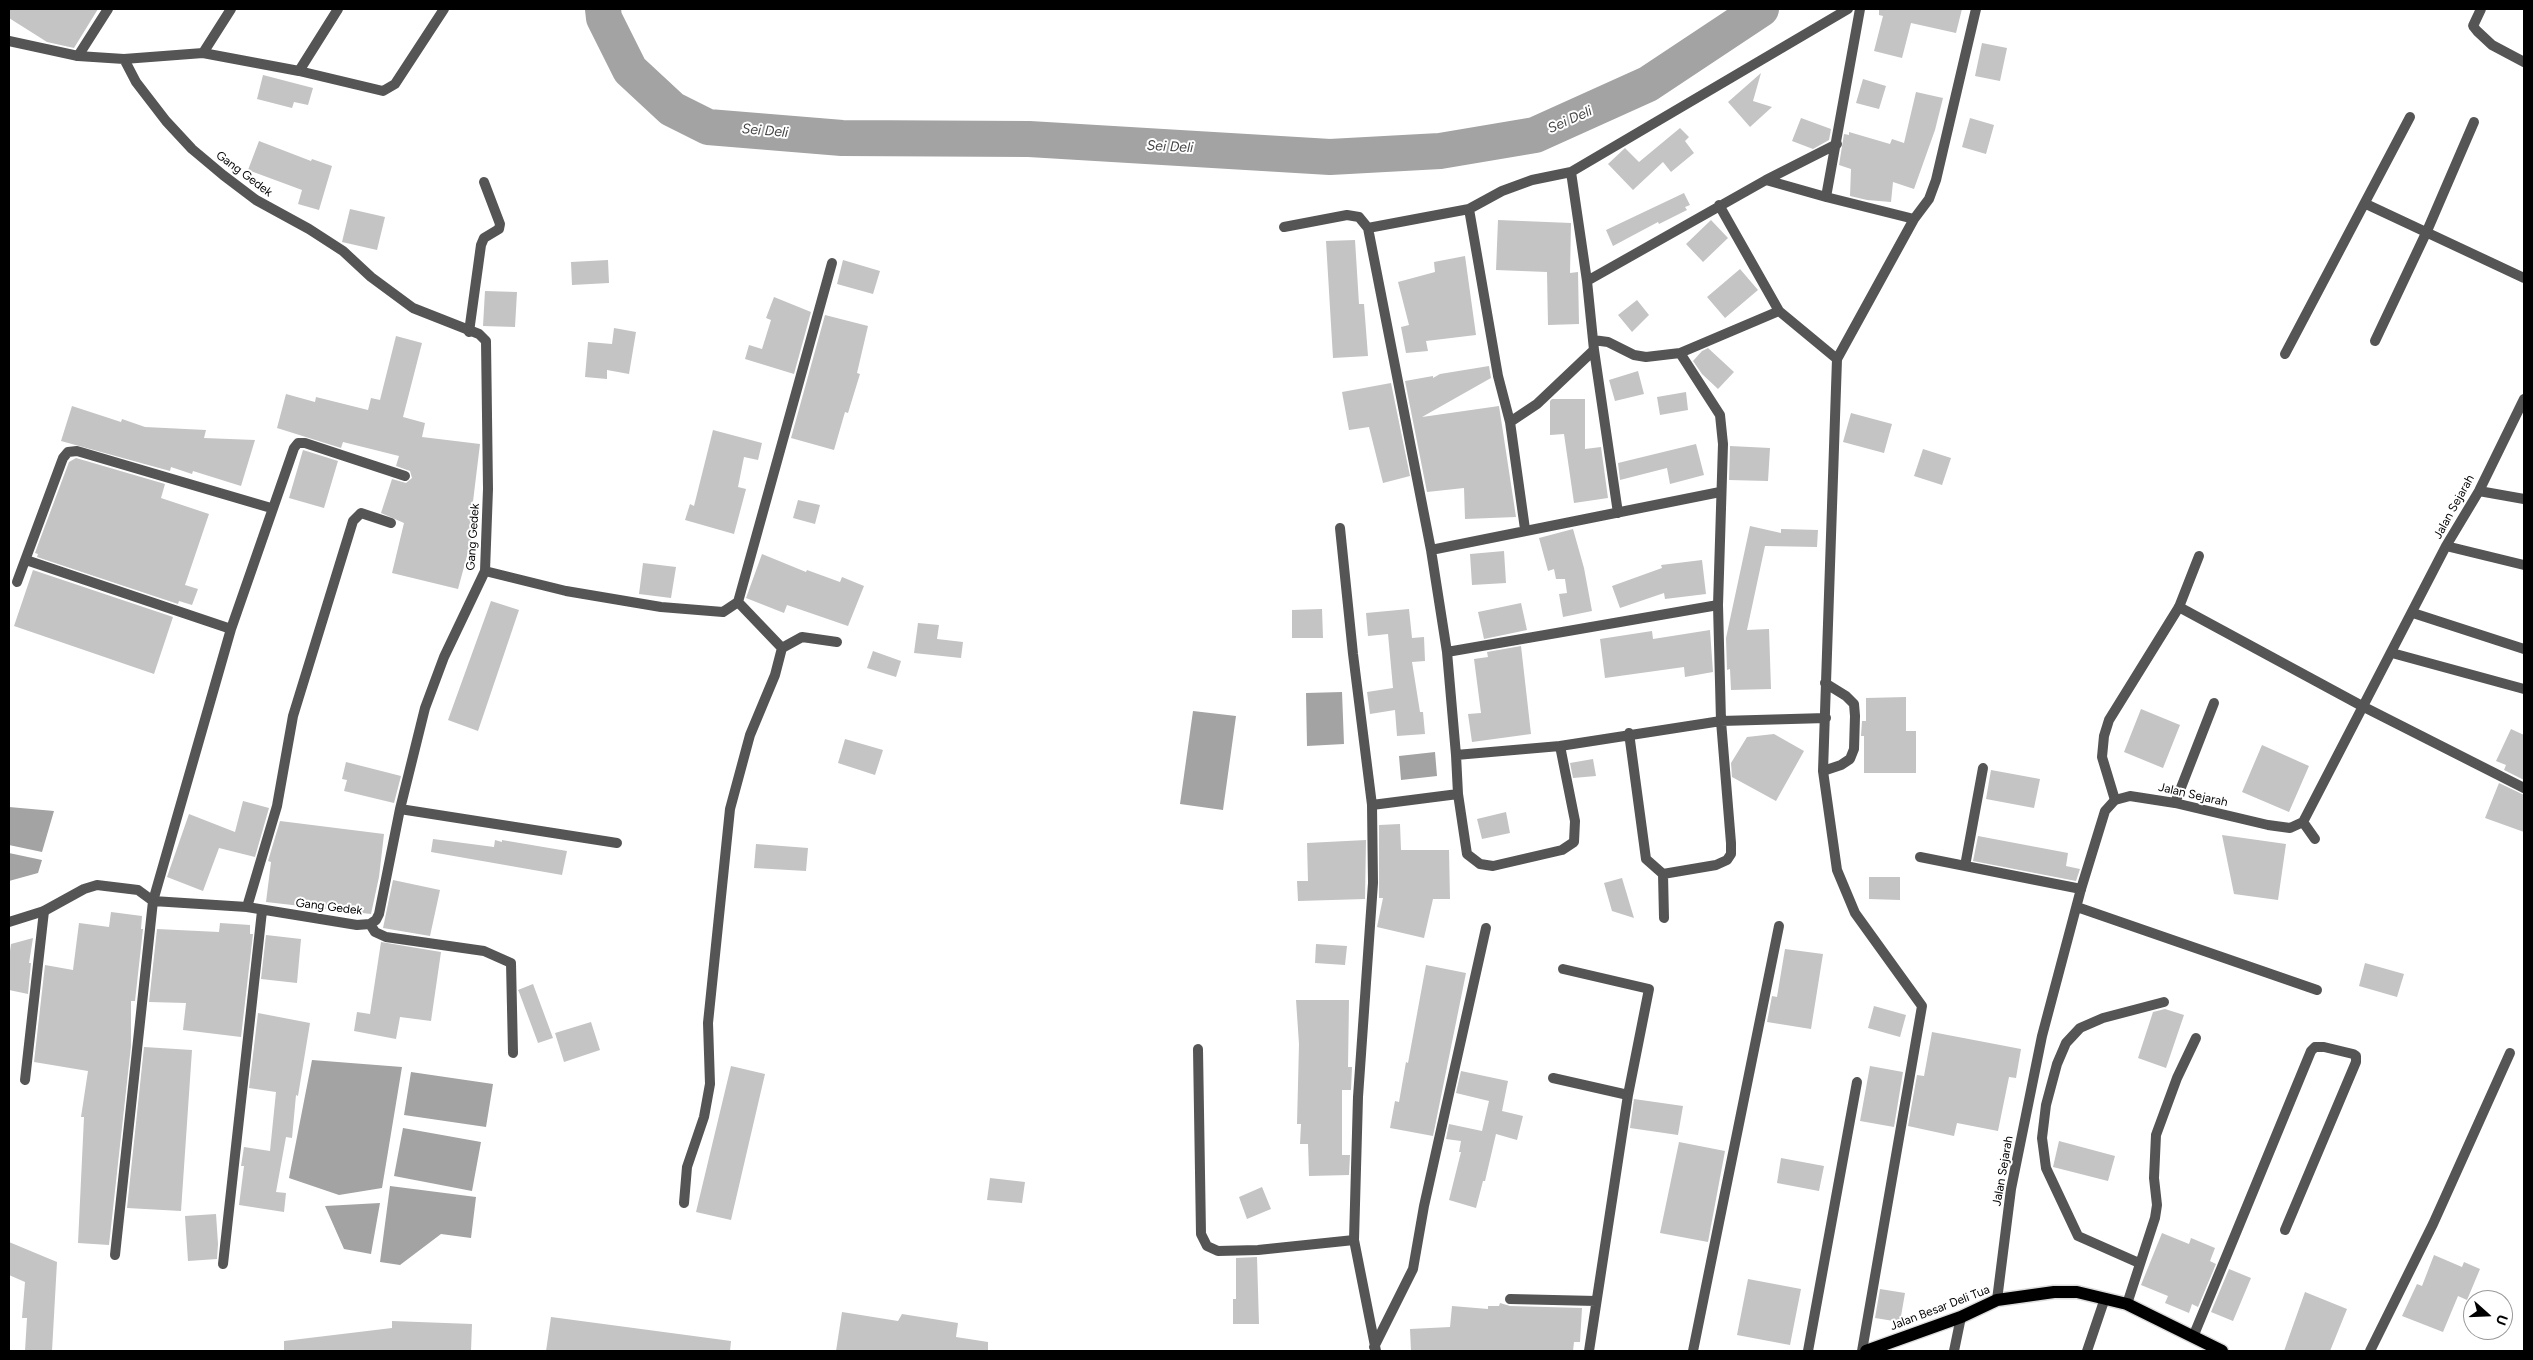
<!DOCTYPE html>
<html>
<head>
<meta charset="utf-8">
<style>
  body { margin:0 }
  #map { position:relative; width:2533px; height:1360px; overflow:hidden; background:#fff; font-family:Figtree,sans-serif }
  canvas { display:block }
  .frame { position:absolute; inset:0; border:10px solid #000; pointer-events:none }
  .north { position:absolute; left:2463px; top:1290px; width:50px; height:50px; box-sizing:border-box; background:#fff; border:1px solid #999; border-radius:50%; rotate:110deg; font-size:14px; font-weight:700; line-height:20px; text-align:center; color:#000 }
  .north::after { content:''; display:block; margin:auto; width:18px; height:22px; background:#000; clip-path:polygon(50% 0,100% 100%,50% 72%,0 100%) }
</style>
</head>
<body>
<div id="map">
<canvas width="2533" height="1360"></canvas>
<div class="frame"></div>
<div class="north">U</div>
</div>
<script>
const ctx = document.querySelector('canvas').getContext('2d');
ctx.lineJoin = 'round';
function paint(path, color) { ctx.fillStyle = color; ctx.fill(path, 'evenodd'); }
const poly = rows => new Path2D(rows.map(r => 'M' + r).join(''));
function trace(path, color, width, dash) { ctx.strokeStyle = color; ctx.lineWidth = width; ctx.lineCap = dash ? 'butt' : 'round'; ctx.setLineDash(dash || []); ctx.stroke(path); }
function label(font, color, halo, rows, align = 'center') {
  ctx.font = font + ' Figtree,sans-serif'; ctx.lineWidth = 4; ctx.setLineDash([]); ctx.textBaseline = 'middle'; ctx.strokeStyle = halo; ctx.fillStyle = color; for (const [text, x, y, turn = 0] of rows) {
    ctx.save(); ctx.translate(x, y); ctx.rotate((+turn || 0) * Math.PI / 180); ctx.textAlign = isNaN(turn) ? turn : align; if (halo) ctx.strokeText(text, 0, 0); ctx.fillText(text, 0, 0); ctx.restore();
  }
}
const water = poly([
  [1342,692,1344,744,1307,746,1306,693],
  [1193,711,1236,716,1223,810,1180,804],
  [1435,752,1437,776,1401,780,1399,756],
  [9,807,54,811,42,852,9,845],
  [9,853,42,860,38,873,9,881],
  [312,1060,402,1067,382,1188,339,1195,289,1178],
  [411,1072,493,1084,486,1127,404,1115],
  [403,1128,481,1142,472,1191,394,1176],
  [390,1186,476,1197,471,1238,441,1234,400,1265,380,1262],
  [380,1203,371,1254,344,1249,325,1206]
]);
const river = poly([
  [603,9,604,18,630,70,672,109,708,127,842,138,1029,139,1330,157,1440,151,1535,135,1648,84,1761,9]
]);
const building = poly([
  [9,9,98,9,74,48,47,42,9,18],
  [1879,9,1962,9,1956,33,1911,23,1902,58,1874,51,1883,16,1879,15],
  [1982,43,2007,48,2000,81,1975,76],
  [1761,73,1753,101,1772,107,1750,127,1728,102],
  [263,75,313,88,308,105,294,102,292,108,257,99],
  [1863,79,1886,86,1879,109,1856,103],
  [1916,92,1943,98,1935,130,1914,189,1893,182,1891,202,1867,200,1850,196,1851,169,1839,165,1844,134,1849,135,1849,132,1890,144,1892,139,1904,143],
  [1801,118,1831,129,1829,140,1813,149,1792,141],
  [1970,118,1994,125,1986,154,1962,147],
  [1680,128,1689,137,1685,141,1694,153,1671,172,1663,162,1633,190,1608,164,1625,148,1639,162],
  [259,141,311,161,312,159,332,166,319,210,298,204,302,190,248,170],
  [1684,193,1690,205,1685,207,1687,210,1659,224,1658,222,1613,246,1606,230],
  [350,209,385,217,377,250,342,242],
  [1498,220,1571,223,1570,273,1578,272,1579,324,1548,325,1547,272,1496,270],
  [1711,220,1728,238,1703,262,1686,244],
  [1355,240,1359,304,1364,304,1368,356,1333,358,1326,241],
  [1465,256,1476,335,1426,341,1428,351,1406,353,1401,327,1409,325,1398,282,1435,272,1434,262],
  [608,260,609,283,572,285,571,262],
  [843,260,880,271,873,294,837,284],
  [1740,269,1758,290,1725,318,1707,297],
  [485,291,517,292,515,327,483,326],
  [774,297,811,312,794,374,745,359,749,345,762,349,771,320,766,318],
  [1637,300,1649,315,1632,332,1618,315],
  [825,315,868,326,857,373,860,374,848,413,845,412,834,450,791,438],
  [614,328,636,332,629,374,607,370,607,379,585,377,588,342,612,344],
  [396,336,422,343,403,417,425,423,422,437,480,444,471,518,477,519,458,589,392,573,404,523,381,513,392,479,406,483,412,478,410,471,396,466,399,456,343,442,341,448,277,428,286,394,315,402,316,397,368,410,371,398,380,400],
  [1708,348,1734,372,1718,389,1702,374,1693,361,1702,351],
  [1489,366,1491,378,1422,417,1499,406,1516,517,1465,519,1464,488,1427,492,1405,381,1433,376,1433,378,1440,374],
  [1638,371,1644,394,1615,401,1609,380],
  [1391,383,1410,476,1383,483,1369,427,1349,430,1342,392],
  [1686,392,1688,410,1660,415,1657,397],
  [1552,399,1585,399,1585,449,1601,447,1608,498,1574,503,1564,434,1550,435,1550,401],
  [72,406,121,422,122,419,145,427,206,430,204,438,255,440,241,486,193,471,192,474,171,467,170,471,61,441],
  [1851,413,1892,424,1884,453,1843,442],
  [713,430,762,443,758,460,744,457,738,487,746,489,734,534,685,520,690,504,694,506],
  [1696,444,1704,475,1670,484,1667,468,1620,480,1618,463],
  [1730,446,1770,448,1768,481,1729,480],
  [1923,449,1951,458,1942,485,1914,476],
  [303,450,338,461,324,508,289,498],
  [76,458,165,484,161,498,209,514,185,585,198,589,192,605,179,601,178,604,37,557,38,554,35,553,39,542,69,462],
  [798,500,820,505,815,524,793,518],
  [1750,526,1781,533,1781,529,1818,530,1817,547,1765,546,1747,630,1769,629,1771,689,1731,690,1730,669,1727,670,1726,638],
  [1573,529,1584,568,1592,611,1563,617,1559,594,1567,593,1565,579,1556,579,1554,569,1548,571,1539,538],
  [1504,551,1506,583,1472,585,1470,554],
  [762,554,806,572,807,570,840,582,842,577,864,586,848,626,787,605,784,613,746,598],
  [1702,560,1706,594,1665,599,1664,593,1620,608,1612,586,1662,568,1661,565],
  [643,563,676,567,671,598,639,594],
  [33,570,173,617,154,674,14,626],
  [491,601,519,610,478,731,448,720],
  [1521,603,1527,630,1484,639,1478,612],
  [1322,609,1323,638,1292,638,1292,610],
  [1409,609,1412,638,1424,637,1425,661,1412,662,1420,712,1423,712,1425,734,1397,736,1395,710,1370,714,1367,692,1393,688,1388,634,1368,636,1366,613],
  [918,623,939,625,937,639,963,642,961,658,914,653],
  [1710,630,1713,672,1685,677,1684,667,1605,678,1600,639,1652,631,1653,639],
  [1521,646,1531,734,1472,742,1468,714,1481,713,1474,659,1488,657,1487,652],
  [873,651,901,661,896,677,867,668],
  [1906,697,1906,731,1916,731,1916,773,1864,773,1864,736,1861,736,1862,721,1866,721,1866,698],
  [2141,709,2180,725,2163,768,2124,752],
  [2511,729,2524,735,2524,780,2504,770,2506,765,2496,761],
  [1774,734,1804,751,1776,801,1732,777,1731,763,1747,737],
  [845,739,883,750,875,775,838,763],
  [2262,745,2309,766,2289,812,2242,792],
  [1593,759,1596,776,1573,778,1570,763],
  [346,762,401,776,394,803,344,791,347,780,342,779],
  [1991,770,2040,779,2034,808,1986,799],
  [2499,783,2524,795,2524,832,2485,818],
  [243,801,269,808,255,857,219,848,203,891,167,877,189,814,235,832],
  [1506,812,1510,833,1482,839,1477,819],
  [280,821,384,834,379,877,371,914,266,902,271,862,268,861],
  [1400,824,1401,850,1449,850,1450,899,1433,899,1424,938,1377,927,1383,898,1379,898,1379,825],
  [2222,835,2286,844,2278,900,2234,894],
  [1978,836,2068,853,2066,866,2080,869,2076,881,1973,861],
  [433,839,494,847,495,840,502,842,502,840,567,851,562,875,431,852],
  [1366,840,1365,899,1298,901,1297,881,1308,881,1307,843],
  [756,844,808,848,806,871,754,868],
  [1869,877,1900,877,1900,900,1869,899],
  [1622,878,1634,918,1612,911,1604,883],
  [393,880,440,890,430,936,383,928],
  [111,912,142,916,141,929,143,929,135,1001,131,1001,131,1046,109,1245,78,1243,84,1117,81,1117,88,1071,34,1062,45,965,73,970,79,923,109,927],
  [220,923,250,925,250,934,253,934,241,1037,183,1030,186,1003,149,1002,157,929,219,932],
  [266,935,301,939,297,983,261,979],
  [33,938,29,963,31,963,28,994,9,990,9,958,11,944],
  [381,942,441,952,431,1021,400,1017,396,1039,354,1031,357,1012,370,1014],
  [1316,944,1347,946,1345,965,1315,963],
  [1785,949,1823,954,1811,1029,1767,1022,1772,996,1777,997],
  [2365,963,2404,974,2397,997,2359,986],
  [1426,965,1466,973,1433,1136,1390,1128,1395,1101,1399,1102,1406,1062,1408,1063],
  [533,984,553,1038,538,1043,519,992,518,990],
  [1296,1000,1349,1000,1348,1067,1352,1067,1351,1090,1342,1090,1342,1155,1350,1155,1349,1175,1309,1176,1308,1144,1300,1144,1301,1124,1297,1124,1299,1044],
  [1874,1006,1906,1015,1900,1037,1868,1028],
  [2165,1009,2184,1015,2166,1068,2138,1058,2153,1012],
  [258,1013,310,1023,298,1096,296,1095,292,1138,286,1137,276,1192,286,1193,284,1212,239,1205,244,1166,241,1166,244,1147,270,1151,276,1092,249,1088],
  [591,1022,600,1050,564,1062,555,1033],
  [1932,1032,2021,1049,2016,1078,2009,1077,1998,1131,1957,1123,1954,1136,1908,1126,1917,1075,1924,1076],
  [144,1047,192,1050,181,1211,127,1208],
  [731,1066,765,1074,731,1220,696,1212],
  [1870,1066,1903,1072,1894,1127,1860,1121],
  [1461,1071,1508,1081,1502,1111,1523,1116,1517,1140,1496,1134,1485,1181,1483,1181,1476,1208,1449,1200,1461,1152,1459,1152,1461,1141,1446,1139,1449,1124,1482,1131,1489,1101,1456,1093],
  [1634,1099,1683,1106,1678,1135,1630,1128],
  [2059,1141,2115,1156,2108,1181,2053,1167],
  [1679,1142,1725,1151,1708,1242,1660,1233],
  [1781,1158,1824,1166,1819,1191,1777,1183],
  [990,1178,1025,1182,1022,1203,987,1200],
  [1262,1187,1271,1209,1247,1219,1239,1197],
  [216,1214,218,1244,217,1259,188,1261,185,1216],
  [2162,1233,2189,1244,2191,1238,2215,1248,2210,1261,2216,1264,2198,1307,2192,1304,2189,1313,2165,1303,2168,1296,2141,1285],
  [9,1242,57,1262,52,1351,25,1351,27,1318,22,1318,25,1282,9,1275],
  [2434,1255,2462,1267,2464,1262,2480,1269,2467,1300,2458,1296,2443,1332,2402,1316,2417,1284,2422,1286],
  [1257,1257,1259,1324,1233,1324,1233,1299,1236,1299,1236,1258],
  [2229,1269,2251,1278,2233,1321,2211,1312],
  [1748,1279,1801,1289,1790,1345,1737,1335],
  [1880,1289,1905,1293,1900,1322,1875,1318],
  [2305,1292,2347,1309,2330,1351,2284,1351],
  [1500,1303,1510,1306,1582,1308,1580,1342,1574,1342,1573,1351,1411,1351,1410,1329,1450,1327,1452,1306,1488,1309,1488,1306,1499,1306],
  [842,1312,898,1321,902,1314,958,1323,956,1337,988,1342,988,1351,836,1351],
  [551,1317,731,1341,730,1351,546,1351],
  [392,1321,472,1324,471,1351,284,1351,284,1341,392,1328]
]);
const service = poly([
  [203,53,299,71,383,91,395,84,444,9],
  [78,56,108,9],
  [124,59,203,53,231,9],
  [299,71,338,9],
  [469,332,481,245,484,238,499,229,500,224,484,182],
  [2115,800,2102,757,2104,736,2109,720,2179,607,2199,556],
  [1920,857,2081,889],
  [1965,866,1983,768],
  [25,1080,44,911]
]);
const minor = poly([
  [2481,9,2473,26,2477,31,2492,45,2524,62],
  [9,41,78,56,124,59,136,82,166,121,192,149,223,175,256,200,309,229,343,251,371,277,413,308,479,334,486,341,488,489,485,571,444,657,425,708,400,809,379,914,376,920,370,924,357,925,247,907,153,901,138,890,97,885,84,889,44,911,9,922],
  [1571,172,1848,9],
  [1766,180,1837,144],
  [1826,197,1860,9],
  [2366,204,2524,278],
  [1719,205,1779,311,1837,359],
  [1469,209,1498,376,1510,422,1525,529],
  [1284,227,1347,215,1359,217,1368,228,1431,550],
  [1368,228,1469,209,1502,191,1532,180,1571,172,1587,281,1766,180,1826,197,1914,219],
  [1587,281,1594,350,1618,513],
  [1593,340,1608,342,1634,355,1646,357,1680,353,1779,311],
  [2375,341,2427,231,2474,122],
  [2285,354,2410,117],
  [1510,422,1537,404,1594,350],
  [2479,491,2524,499],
  [1720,492,1431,550,1447,652,1456,755,1560,746,1721,721,1826,718],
  [1340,528,1353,654,1372,805,1373,883,1358,1097,1354,1240,1376,1351],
  [2446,546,2524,565],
  [26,560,231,629],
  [485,571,566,591,661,607,723,612,738,602,832,263],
  [17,582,63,458,68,452,77,451,271,508],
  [2179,607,2362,706,2524,788],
  [2413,613,2524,649],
  [782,648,802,637,837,642],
  [1447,652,1718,605],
  [2392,653,2524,689],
  [1629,733,1646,859,1663,874,1716,865,1727,860,1731,854,1731,843,1721,721,1718,605,1723,444,1720,415,1680,353],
  [1456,755,1458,794,1467,854,1480,864,1493,866,1562,850,1574,842,1575,821,1560,746],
  [1823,771,1841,765,1850,759,1854,749,1855,716,1854,704,1846,696,1825,683],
  [2175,803,2214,703],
  [1372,805,1458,794],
  [400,809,617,843],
  [2303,822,2315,839],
  [1663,874,1664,918],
  [247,907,277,806,293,716,353,521,361,513,391,523],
  [2077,907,2317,990],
  [370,924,375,932,386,937,484,951,511,963,513,1053],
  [1563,969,1649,989,1628,1095,1589,1351],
  [1198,1049,1201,1234,1207,1246,1218,1251,1258,1250,1354,1240],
  [1553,1078,1628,1095],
  [684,1203,687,1167,704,1117,710,1084,708,1023,730,809,750,735,775,675,782,648,738,602],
  [115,1255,153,901,231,629,294,448,298,443,305,443,405,476],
  [2139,1263,2078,1236,2046,1168,2042,1138,2046,1105,2057,1064,2066,1043,2080,1028,2103,1018,2164,1002],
  [223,1264,262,911],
  [1510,1299,1596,1301],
  [1997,1300,2011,1189,2042,1036,2081,889,2105,811,2115,800,2130,796,2175,803,2268,825,2290,828,2303,822,2446,546,2479,491,2524,399],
  [2127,1304,2155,1218,2157,1205,2154,1178,2156,1135,2177,1078,2196,1038],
  [2193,1337,2311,1051,2315,1047,2324,1047,2353,1054,2356,1056,2356,1062,2285,1230],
  [1374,1347,1413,1269,1424,1206,1486,928],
  [1693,1351,1779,926],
  [1808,1351,1857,1082],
  [1862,1351,1922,1006,1855,913,1837,870,1823,771,1837,359,1914,219,1929,199,1936,180,1976,9],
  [1954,1351,1961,1317],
  [2087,1351,2105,1298],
  [2370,1351,2433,1224,2510,1053]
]);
const primary = poly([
  [1866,1351,1961,1317,1997,1300,2054,1292,2077,1292,2127,1304,2222,1351]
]);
const streetNames = [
  ["Gang Gedek",244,174,37],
  ["Jalan Sejarah",2454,507,-61],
  ["Gang Gedek",473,537,-86],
  ["Jalan Sejarah",2193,795,13],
  ["Gang Gedek",329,907,7],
  ["Jalan Sejarah",2003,1171,-80],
  ["Jalan Besar Deli Tua",1940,1308,-21]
];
const waterNames = [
  ["Sei Deli",1570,120,-24],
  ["Sei Deli",765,131,5],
  ["Sei Deli",1170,147,3]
];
paint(water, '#a3a3a3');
trace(river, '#a3a3a3', 36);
paint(building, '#c4c4c4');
trace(primary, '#dbdbdb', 15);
trace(service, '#555', 10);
trace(minor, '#555', 10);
trace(primary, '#000', 12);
label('12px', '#000', '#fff', streetNames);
label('italic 14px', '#444', '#fff', waterNames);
</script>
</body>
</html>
